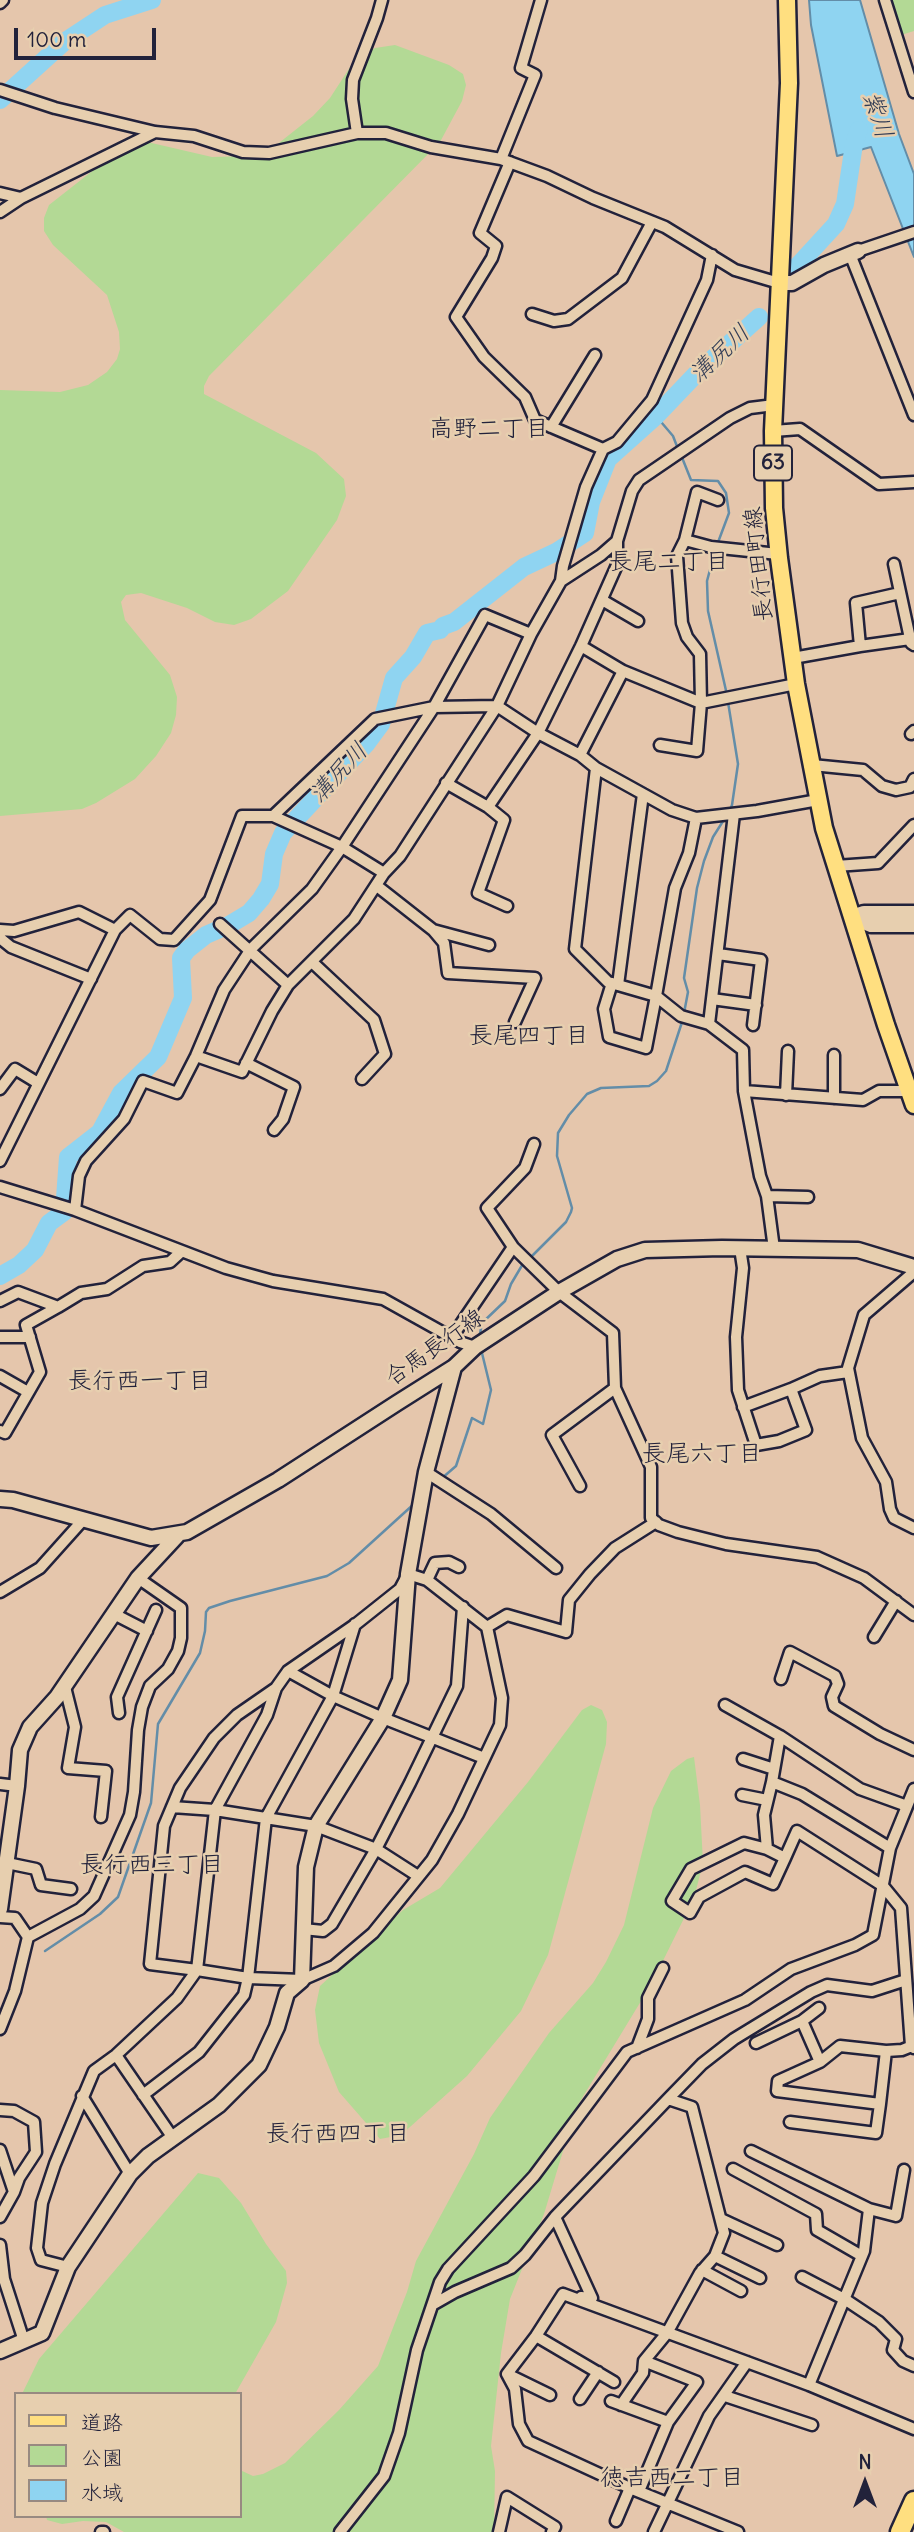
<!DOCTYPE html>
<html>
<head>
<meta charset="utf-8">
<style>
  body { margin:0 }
  #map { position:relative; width:914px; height:2532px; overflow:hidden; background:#e5c6ac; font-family:Delius,"Klee One",sans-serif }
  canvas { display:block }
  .legend { position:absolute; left:14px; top:2392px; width:228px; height:126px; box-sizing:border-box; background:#e7cfaf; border:2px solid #988a81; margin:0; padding:9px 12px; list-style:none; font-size:21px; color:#22223b }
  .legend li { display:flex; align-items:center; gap:14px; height:35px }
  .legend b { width:35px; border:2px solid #988a81 }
  .north { position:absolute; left:830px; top:2448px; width:70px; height:70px; -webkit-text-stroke:5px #e7cfaf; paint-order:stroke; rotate:0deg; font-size:19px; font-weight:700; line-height:28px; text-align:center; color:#22223b }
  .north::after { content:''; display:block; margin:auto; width:24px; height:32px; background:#22223b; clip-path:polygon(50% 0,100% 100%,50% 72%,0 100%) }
  .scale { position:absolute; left:14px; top:28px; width:142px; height:32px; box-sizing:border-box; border:4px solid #22223b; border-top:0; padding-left:9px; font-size:21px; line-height:24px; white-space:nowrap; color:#22223b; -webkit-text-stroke:5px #e7cfaf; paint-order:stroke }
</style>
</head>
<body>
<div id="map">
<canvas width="914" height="2532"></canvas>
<ul class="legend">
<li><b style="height:9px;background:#ffdf80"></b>道路</li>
<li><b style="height:19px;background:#b3d995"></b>公園</li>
<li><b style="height:19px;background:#8fd4f1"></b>水域</li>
</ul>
<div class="north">N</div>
<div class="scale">100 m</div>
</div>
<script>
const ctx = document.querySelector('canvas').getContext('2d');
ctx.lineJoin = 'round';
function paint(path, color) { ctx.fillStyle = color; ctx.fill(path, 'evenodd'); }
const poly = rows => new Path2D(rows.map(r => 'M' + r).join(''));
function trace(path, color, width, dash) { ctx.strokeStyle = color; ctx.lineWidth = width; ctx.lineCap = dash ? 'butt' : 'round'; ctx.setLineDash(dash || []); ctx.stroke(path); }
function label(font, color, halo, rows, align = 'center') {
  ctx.font = font + ' Delius,"Klee One",sans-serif'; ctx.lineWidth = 5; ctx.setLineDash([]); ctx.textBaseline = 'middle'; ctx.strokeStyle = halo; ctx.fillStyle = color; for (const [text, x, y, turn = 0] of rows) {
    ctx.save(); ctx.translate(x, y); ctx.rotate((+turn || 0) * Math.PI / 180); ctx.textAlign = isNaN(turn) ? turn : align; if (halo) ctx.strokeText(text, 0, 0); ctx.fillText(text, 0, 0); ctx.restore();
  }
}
const green = poly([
  [892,0,914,0,914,31,901,35],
  [395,45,449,65,463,74,466,85,462,101,440,142,209,376,204,386,204,394,316,453,344,479,346,496,337,520,288,591,251,619,234,625,215,622,187,608,141,593,126,595,121,602,125,620,170,675,177,697,176,715,171,733,156,756,135,779,96,803,82,809,0,816,0,390,60,392,88,385,107,372,117,359,120,349,119,332,107,295,53,245,44,231,44,218,49,205,100,165,143,141,212,157,251,156,270,150,313,116,330,98,354,61,375,48],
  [591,1705,602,1710,607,1722,606,1744,548,1955,521,2011,467,2076,401,2135,380,2139,339,2092,319,2043,315,2010,320,1986,403,1910,440,1888,528,1782,582,1710],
  [694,1757,700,1805,703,1863,694,1898,652,1983,576,2108,544,2214,510,2299,501,2353,491,2446,495,2471,494,2532,124,2532,106,2522,83,2521,62,2524,47,2520,46,2516,240,2516,240,2470,253,2476,263,2474,285,2463,339,2410,378,2366,407,2292,416,2261,474,2154,490,2118,549,2033,593,1983,606,1962,624,1925,653,1808,671,1771,687,1759],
  [198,2173,219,2178,241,2203,266,2244,286,2271,287,2283,276,2322,235,2394,22,2394,39,2359]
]);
const water = poly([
  [809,0,860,0,899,134,914,174,914,257,871,147,837,156,811,25,809,0]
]);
const stream = poly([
  [656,416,673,436,678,449],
  [681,455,691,480,718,481,726,493,729,513,717,545],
  [715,551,707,581,708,611,727,695],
  [728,702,738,764,732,805,729,812],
  [684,1013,688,992,684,978,697,888,704,861,713,837,725,818],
  [529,1259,566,1222,571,1212,572,1208,557,1156,558,1133,569,1115,587,1094,601,1088,649,1086,657,1081,666,1071,683,1019],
  [479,1339,482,1323,505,1301,511,1284,524,1262],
  [441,1479,456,1466,472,1418,483,1424,491,1390,481,1349],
  [45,1951,100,1914,118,1897,151,1803,158,1724,200,1653,205,1631,206,1612,209,1608,230,1601,327,1576,349,1563,415,1503]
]);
const river = poly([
  [0,100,64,42,105,15,152,0],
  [791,273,836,224,845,204,854,144,859,130],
  [0,1276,19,1265,35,1250,49,1223,64,1212,68,1157,100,1132,121,1093,158,1057,183,998,181,958,187,950,206,935,229,925,249,913,261,899,270,884,274,854,283,833,367,743,381,724,394,678,413,657,427,633,440,630,443,626,454,622,524,567,556,552,585,533,591,502,608,459,656,416,698,372,759,317]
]);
const street = poly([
  [885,0,914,92],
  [0,3,3,0],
  [0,90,55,108,155,132,194,136,243,152,269,153,357,133,386,133,431,147,501,159,547,176,593,198,665,227,735,270,779,283],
  [357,133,352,99,353,80,377,18,382,0],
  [501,159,535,75,521,68,541,0],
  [510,162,480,233,496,246,492,258,456,317,484,357,525,397,535,420,603,449,617,442,652,400,707,280,712,255],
  [0,193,21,198],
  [0,212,21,198,155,132],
  [858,251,914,232],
  [850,254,914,415],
  [532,314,554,321,568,319,622,278,652,222],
  [551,427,595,355],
  [773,431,800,429,879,484,914,482],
  [718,500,697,492,685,540,711,547,778,554],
  [894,564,911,643,914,645],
  [561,581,563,566,586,487,603,449],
  [900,593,856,603,860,646,910,639],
  [602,600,638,621],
  [581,646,623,671,701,703,796,684],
  [793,658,860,646],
  [911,734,914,731],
  [660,745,697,751,701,703,700,654,687,637,682,623,677,556,685,540],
  [580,755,623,671],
  [812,765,863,770,882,786,896,790,910,787,914,779],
  [596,768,575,949,608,982,618,985,643,794],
  [446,783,488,807,538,733,581,646,617,565,617,541,632,491,639,480,730,418,750,408,774,405],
  [488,807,504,820,478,893,507,906],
  [734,814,709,1024,743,1050,744,1091,760,1176,767,1196,774,1249],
  [273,816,375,719,434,707,497,706,538,733,580,755,596,768,672,810,696,818,757,811,818,800],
  [836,866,878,863,914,825],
  [377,886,433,930,489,945],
  [220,924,288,985],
  [0,930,14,931,79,912,115,930],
  [433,930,444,943,448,973,535,978,515,1022],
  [0,938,11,947,91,979],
  [718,954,761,960,753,1025],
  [312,962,374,1020,385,1054,362,1079],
  [612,983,604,1009,609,1037,646,1048,656,996,681,1016,709,1024],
  [618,985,656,996,675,888,689,853,696,818],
  [712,999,756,1005],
  [834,1055,834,1098],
  [196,1056,242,1072,272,1011,288,985,354,919,384,873,400,856,497,706,531,634,561,581,601,555,617,541],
  [246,1063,294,1087,283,1119,274,1130],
  [0,1089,15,1069,38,1083],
  [744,1091,863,1100,879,1091,910,1091],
  [786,1095,788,1051],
  [534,1144,525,1168,487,1208,513,1247,559,1292,613,1333,615,1388,651,1467,651,1518,659,1525,678,1532,726,1544,817,1557,864,1578,914,1615],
  [0,1161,115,930,130,915,160,939,174,940,210,900,242,816,273,816,342,847,384,873],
  [0,1187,75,1210,226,1268,273,1281,383,1299,460,1342,475,1347],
  [767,1196,808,1197],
  [75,1210,79,1176,86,1161,124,1119,143,1081,177,1093,196,1056,224,990,251,949,312,889,342,847,434,707,485,615,531,634],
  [740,1248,743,1268,736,1337,738,1390,756,1445,779,1441,806,1430,791,1389,743,1407],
  [914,1272,864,1315,848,1368,862,1438,886,1482,890,1509,894,1518,914,1528],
  [0,1301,18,1292,58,1307,81,1293,107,1289,143,1266,170,1262,182,1251],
  [0,1337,30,1337],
  [452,1337,513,1247],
  [0,1376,28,1392],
  [791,1389,820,1376,848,1372],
  [0,1431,5,1433,40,1372,26,1325,58,1307],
  [426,1472,491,1514,556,1568],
  [580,1486,552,1435,615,1388],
  [427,1580,435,1563,449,1562,459,1567],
  [0,1592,40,1568,83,1520],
  [114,1614,147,1631],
  [487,1627,507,1615,566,1632,569,1600,590,1574,615,1548,656,1522],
  [874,1637,896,1601],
  [288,1671,333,1696,383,1718,484,1758],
  [781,1679,790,1652,835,1676,838,1684,832,1697,834,1706,880,1734,914,1750],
  [65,1687,75,1727,68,1768,106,1771,101,1817],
  [725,1705,780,1736,860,1789,907,1806],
  [119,1713,117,1697,156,1610],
  [743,1759,774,1769],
  [772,1782,780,1736],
  [0,1784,17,1786],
  [742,1795,767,1800],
  [172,1807,215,1810,316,1826,376,1849,418,1876],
  [767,1849,764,1815,772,1782,802,1794,890,1848],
  [785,1858,767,1849,744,1843,691,1869,672,1901,690,1913,699,1897,745,1872,773,1884,785,1858,797,1831,883,1886,901,1908,911,2046,914,2048],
  [7,1863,36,1869,41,1885,71,1889],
  [0,1917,15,1918,28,1937],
  [303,1929,323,1931,332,1924,376,1849,410,1783,457,1686,463,1607],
  [819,2008,802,2021,820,2062],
  [0,2029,15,1991,28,1937,80,1909,94,1896,130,1815,134,1792,138,1730,142,1707,150,1686,168,1669,178,1651,181,1638,181,1608,138,1578],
  [756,2043,802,2021],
  [637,2048,648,2019,648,1998,663,1968],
  [886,2051,902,2050,914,2045],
  [116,2055,173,2138],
  [143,2095,199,2052,244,1995,248,1978,266,1818,333,1696,355,1624],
  [82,2096,130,2174],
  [0,2110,14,2111,34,2122,36,2152,19,2178,14,2192],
  [790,2122,876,2133,880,2104,886,2051,840,2046,820,2062,778,2081,777,2091,880,2104],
  [0,2150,14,2192,0,2217],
  [751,2151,869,2209],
  [733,2169,816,2214,817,2230,862,2256],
  [555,2217,592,2298,581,2297],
  [721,2219,777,2245],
  [0,2245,4,2279,24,2341],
  [715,2256,760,2278],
  [68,2267,41,2260,37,2248,42,2203,55,2164,94,2071,116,2055,177,1998,197,1970,215,1810,267,1715,276,1688,288,1671,356,1624,400,1589,408,1574,427,1580,487,1627,502,1698,500,1725,458,1814,432,1860,373,1933,334,1966,302,1980,248,1978,197,1970,150,1964,164,1826,180,1788,214,1738,237,1715,276,1688],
  [702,2270,741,2291],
  [802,2277,846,2300,879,2322,896,2339,893,2350,903,2361,914,2366],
  [563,2294,536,2336,507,2374,515,2389,519,2424,528,2441,630,2488,738,2532],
  [563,2294,809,2385,914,2429],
  [434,2304,455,2292,511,2268,525,2255,555,2217,668,2099,702,2064,734,2039,811,1992,827,1985,872,1991,906,1980],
  [536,2336,614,2382],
  [507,2374,550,2395],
  [809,2385,864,2251,869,2209,896,2216,904,2170],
  [725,2396,812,2425],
  [580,2399,598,2372],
  [611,2401,668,2422,697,2382,644,2361,667,2333,700,2273,715,2256,724,2233,692,2107,668,2099],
  [621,2405,643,2373,644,2361],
  [639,2491,668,2422],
  [616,2521,630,2488],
  [101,2532,104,2532],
  [340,2532,384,2476,399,2433,417,2350,440,2282,448,2269,534,2176,627,2052,745,2000,791,1969,855,1945,873,1935,890,1848,914,1789],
  [499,2532,507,2497,555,2527,552,2532],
  [654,2532,709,2416,747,2362]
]);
const secondary = poly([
  [779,283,792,283,824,265,858,251],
  [852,917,871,925,914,925],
  [852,917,864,913,914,913],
  [0,1499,13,1500,151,1538,187,1532,278,1480,397,1403,454,1367,475,1347,559,1292,617,1259,645,1250,722,1248,858,1250,914,1267],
  [0,1909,17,1786,20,1750,30,1727,57,1697,138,1578,177,1536],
  [0,2351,42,2333,68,2267,130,2174,148,2156,219,2105,259,2065,277,2027,287,1993,302,1980,306,1867,316,1826,383,1718,400,1680,408,1574,426,1472,454,1367]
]);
const primary = poly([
  [787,0,789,83,773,431,774,508,779,558,796,684,824,828,886,1025,914,1105]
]);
const highway = poly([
  [900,2532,914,2501]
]);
const shields = [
  [773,463,38]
];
const shieldNames = [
  ["63",773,463]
];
const streetNames = [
  ["長行田町線",759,564,-96],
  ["合馬長行線",435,1348,-35]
];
const waterNames = [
  ["紫川",877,115,72],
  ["溝尻川",720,354,-43],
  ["溝尻川",339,773,-47]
];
const neighbourhoodNames = [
  ["高野二丁目",489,429],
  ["長尾二丁目",669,562],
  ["長尾四丁目",529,1036],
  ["長行西一丁目",140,1381],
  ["長尾六丁目",702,1454],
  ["長行西三丁目",152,1865],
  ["長行西四丁目",338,2134],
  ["徳吉西二丁目",672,2478]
];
paint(green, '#b3d995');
paint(water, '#8fd4f1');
trace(water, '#638da8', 2);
trace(stream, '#638da8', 2.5);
trace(river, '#8fd4f1', 18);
trace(street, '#22223b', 15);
trace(secondary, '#22223b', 19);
trace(primary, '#22223b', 21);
trace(highway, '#22223b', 23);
trace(street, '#e7cfaf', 10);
trace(secondary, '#e7cfaf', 14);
trace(primary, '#ffdf80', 16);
trace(highway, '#ffdf80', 18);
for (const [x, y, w] of shields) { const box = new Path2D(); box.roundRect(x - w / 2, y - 17.5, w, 35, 5); ctx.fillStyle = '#e7cfaf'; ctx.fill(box); trace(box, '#22223b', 2); }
label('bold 21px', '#22223b', null, shieldNames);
label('23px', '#22223b', '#e7cfaf', streetNames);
label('italic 24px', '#323d56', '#e7cfaf', waterNames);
label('24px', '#22223b', '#e7cfaf', neighbourhoodNames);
</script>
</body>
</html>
